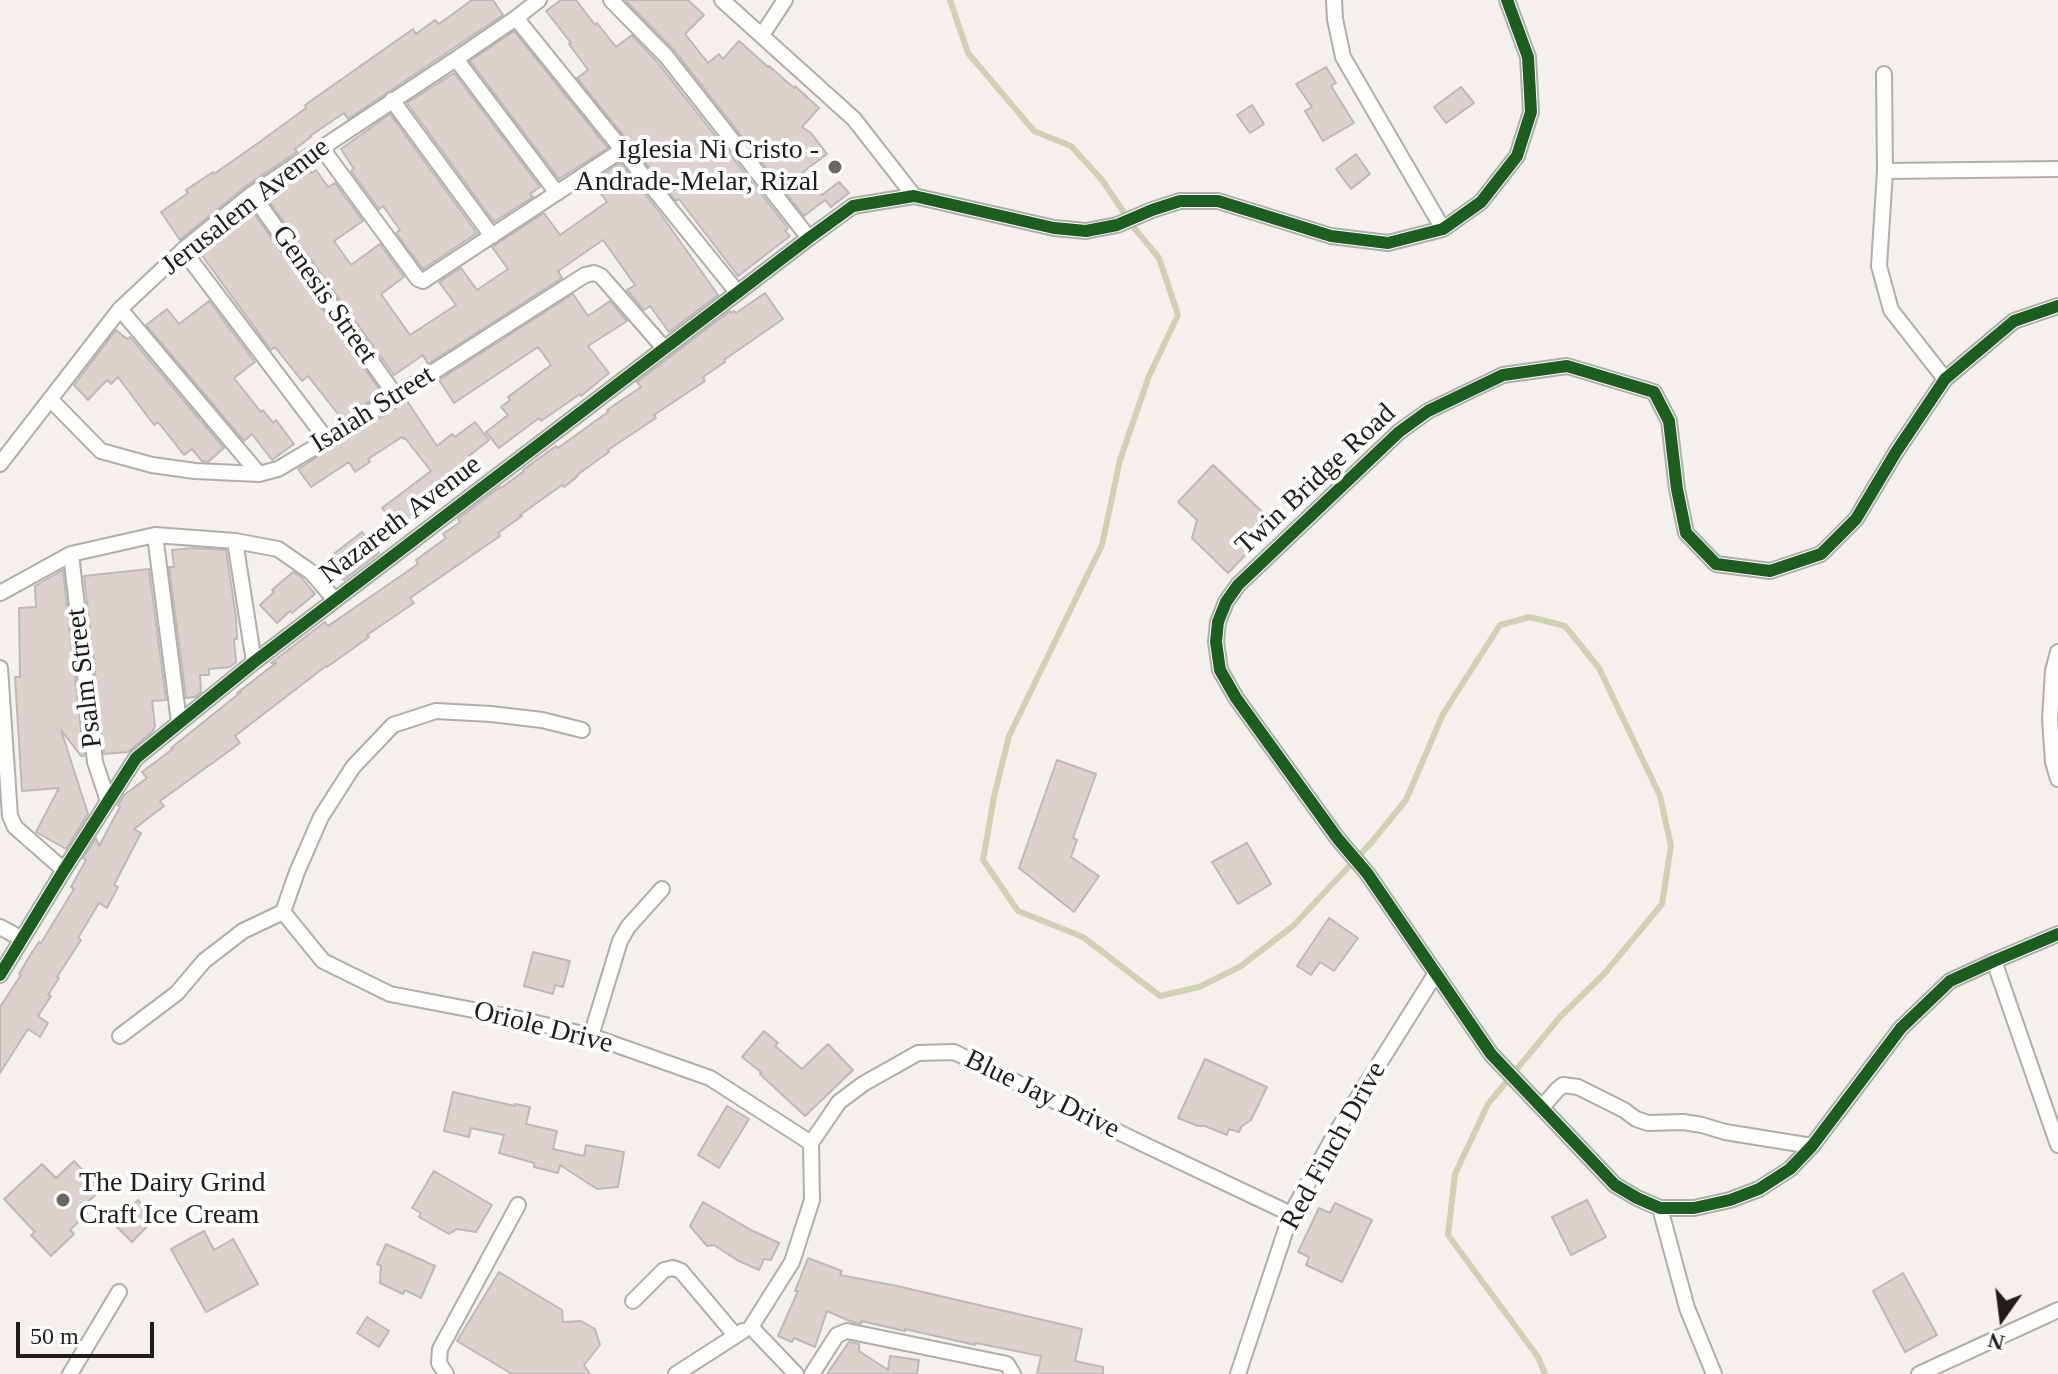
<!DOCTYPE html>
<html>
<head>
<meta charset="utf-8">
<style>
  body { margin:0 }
  #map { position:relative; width:2058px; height:1374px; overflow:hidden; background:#f4f0ec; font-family:"Times New Roman",serif }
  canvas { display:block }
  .north { position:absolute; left:1962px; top:1278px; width:80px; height:80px; -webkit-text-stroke:6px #fefefe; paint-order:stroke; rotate:194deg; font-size:22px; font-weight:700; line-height:32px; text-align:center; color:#201d1b }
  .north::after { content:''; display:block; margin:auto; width:28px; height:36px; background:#201d1b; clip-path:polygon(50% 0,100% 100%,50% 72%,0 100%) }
  .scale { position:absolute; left:16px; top:1322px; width:138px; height:36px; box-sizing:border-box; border:4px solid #201d1b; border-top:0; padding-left:10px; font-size:24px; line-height:28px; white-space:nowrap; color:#201d1b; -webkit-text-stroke:6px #fefefe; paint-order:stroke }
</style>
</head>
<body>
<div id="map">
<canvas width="2058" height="1374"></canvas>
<div class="north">N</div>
<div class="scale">50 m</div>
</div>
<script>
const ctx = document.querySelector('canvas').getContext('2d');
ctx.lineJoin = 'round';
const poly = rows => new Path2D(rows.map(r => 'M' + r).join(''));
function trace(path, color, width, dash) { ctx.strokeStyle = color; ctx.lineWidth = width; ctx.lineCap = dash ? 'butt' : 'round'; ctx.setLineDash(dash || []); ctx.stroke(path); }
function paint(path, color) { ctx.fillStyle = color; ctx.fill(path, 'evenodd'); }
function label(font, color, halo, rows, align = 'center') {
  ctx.font = font + ' "Times New Roman",serif'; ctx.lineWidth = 8; ctx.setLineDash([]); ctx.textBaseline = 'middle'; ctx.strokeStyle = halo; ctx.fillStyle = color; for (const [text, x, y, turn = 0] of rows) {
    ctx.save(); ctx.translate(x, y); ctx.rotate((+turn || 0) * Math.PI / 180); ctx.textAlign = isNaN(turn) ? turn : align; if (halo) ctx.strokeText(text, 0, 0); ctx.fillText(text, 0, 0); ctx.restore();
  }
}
const stream = poly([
  [950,0,968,53,1034,131,1071,146,1102,180,1135,229,1159,258,1178,315,1149,376,1120,460,1102,545,1009,736,994,797,983,860,1018,911,1083,937,1160,996,1199,987,1241,966,1293,926,1371,843,1406,800,1443,714,1500,625,1530,617,1565,626,1599,668,1660,796,1671,846,1662,904,1605,973,1560,1017,1488,1104,1455,1174,1448,1235,1538,1357,1545,1374]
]);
const building = poly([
  [472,0,493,0,503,15,348,119,344,113,310,136,311,137,295,149,297,152,246,186,180,240,161,212,188,193,186,190,213,172,214,174,261,141,306,108,305,105,413,29,416,34,435,20,439,24,472,0],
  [561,0,576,0,595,25,597,23,616,47,632,35,658,63,788,228,785,231,790,236,738,276,679,199,676,201,577,78,588,70,569,44,571,43,546,11,561,0],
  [625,0,688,0,704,15,685,34,708,63,719,54,723,59,739,41,768,67,769,66,794,88,795,86,819,108,802,127,811,133,827,154,803,172,822,195,839,182,849,193,831,207,825,200,804,216,674,50,625,0],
  [514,31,608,148,559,179,470,61,514,31],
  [1326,67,1336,83,1331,86,1354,123,1323,141,1305,111,1312,107,1296,84,1326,67],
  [454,73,540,187,530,194,533,197,494,222,407,103,454,73],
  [1461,87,1474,103,1446,123,1434,107,1461,87],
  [1252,105,1264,124,1250,133,1237,115,1252,105],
  [390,114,477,233,423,269,396,233,400,230,383,206,379,209,351,171,354,169,341,149,390,114],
  [1356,154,1370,174,1351,189,1336,169,1356,154],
  [620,163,660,213,718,295,669,332,650,306,644,310,627,290,635,285,603,240,558,271,562,278,428,364,423,355,394,375,266,197,308,169,312,173,316,170,328,187,335,183,363,221,334,241,351,265,380,244,404,277,381,294,410,335,456,305,439,282,461,268,477,290,508,269,492,247,544,213,560,235,607,202,592,182,620,163],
  [250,208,382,393,342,419,308,376,302,381,275,347,271,350,198,250,250,208],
  [765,293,783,319,724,360,725,362,703,377,705,381,654,415,656,418,608,450,609,452,577,475,578,476,564,487,562,485,520,515,522,516,498,533,500,536,410,598,414,603,367,635,369,637,327,667,326,666,235,736,240,743,160,801,164,806,134,829,141,833,114,885,118,887,107,908,99,903,78,938,81,940,57,977,59,978,48,995,51,996,38,1016,48,1023,40,1037,28,1029,0,1073,0,1007,21,975,19,974,29,957,39,942,41,943,74,889,71,887,86,860,83,858,96,838,99,846,120,807,118,805,124,795,147,778,142,772,174,748,171,748,241,692,237,693,276,663,271,663,304,638,325,622,328,626,418,564,416,560,446,538,443,534,460,522,458,519,500,487,501,488,524,471,523,470,556,446,558,448,608,412,607,410,641,387,637,382,730,311,731,313,734,311,736,313,765,293],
  [573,294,588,316,610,301,627,321,588,346,609,373,581,396,580,394,541,421,539,418,499,448,486,432,508,415,501,407,510,400,508,397,551,365,538,347,454,403,439,380,573,294],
  [209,301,255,362,234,378,261,412,263,410,273,423,276,420,294,444,272,460,252,434,244,441,146,325,167,309,179,324,209,301],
  [116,330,127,339,130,337,224,448,208,462,202,461,192,449,184,455,158,422,154,425,118,377,111,384,107,380,88,400,74,385,116,330],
  [407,401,437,446,452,434,455,437,475,422,489,440,469,456,479,468,400,530,382,508,431,471,405,438,404,439,402,437,368,459,370,462,355,472,349,462,311,487,298,469,407,401],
  [1213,465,1275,524,1228,573,1192,538,1197,520,1178,502,1213,465],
  [362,532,379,553,344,580,327,559,362,532],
  [194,548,226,550,236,617,237,639,234,639,236,662,230,667,209,669,209,675,200,675,201,692,195,697,186,698,169,567,174,567,172,550,194,548],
  [149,569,166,700,152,701,155,726,153,731,128,752,104,754,84,576,149,569],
  [63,570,84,756,81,756,61,730,88,814,66,849,36,832,59,788,22,791,15,677,20,677,19,608,36,607,35,586,63,570],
  [293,572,300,576,315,594,292,613,290,611,277,623,260,605,274,592,272,590,293,572],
  [1057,760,1096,774,1073,838,1077,840,1071,857,1099,876,1074,912,1019,868,1057,760],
  [1247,843,1271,884,1238,904,1212,862,1247,843],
  [1329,918,1358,938,1334,971,1320,962,1311,975,1297,966,1329,918],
  [533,952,570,961,563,987,555,985,553,994,524,986,533,952],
  [764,1031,778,1043,775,1046,802,1069,828,1044,853,1070,805,1116,760,1074,761,1072,742,1057,764,1031],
  [1205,1059,1267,1087,1251,1120,1242,1126,1239,1132,1229,1129,1227,1135,1205,1126,1198,1126,1178,1118,1205,1059],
  [453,1092,515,1106,515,1104,530,1107,526,1124,557,1131,553,1149,584,1156,586,1145,624,1152,618,1187,597,1189,560,1165,558,1173,534,1167,534,1163,499,1153,504,1135,471,1128,469,1137,444,1131,453,1092],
  [727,1106,749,1119,719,1168,698,1155,727,1106],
  [74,1161,101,1190,82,1207,87,1213,70,1230,74,1234,51,1256,31,1235,35,1232,4,1199,42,1164,56,1178,74,1161],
  [434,1171,492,1205,476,1232,457,1229,449,1234,419,1217,421,1213,412,1208,434,1171],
  [138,1200,156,1217,132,1242,115,1225,138,1200],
  [1587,1200,1606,1237,1571,1255,1552,1217,1587,1200],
  [703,1202,751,1230,779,1243,771,1260,764,1259,759,1270,737,1260,714,1245,707,1246,690,1226,703,1202],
  [1335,1203,1372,1220,1342,1282,1306,1265,1309,1257,1298,1252,1319,1208,1330,1213,1335,1203],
  [204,1231,214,1250,233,1239,258,1284,206,1312,171,1249,204,1231],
  [386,1244,435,1266,421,1298,405,1290,403,1294,380,1283,381,1266,377,1264,386,1244],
  [808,1258,842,1271,840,1275,897,1286,1082,1329,1075,1361,1103,1367,1103,1374,1037,1374,1041,1356,976,1343,975,1345,905,1329,905,1331,861,1321,861,1324,850,1321,827,1311,815,1347,794,1338,792,1342,778,1336,798,1291,795,1291,808,1258],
  [499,1272,562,1310,563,1322,581,1321,595,1329,600,1345,584,1365,590,1374,512,1374,457,1341,499,1272],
  [1903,1273,1937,1335,1905,1352,1873,1291,1903,1273],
  [367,1317,389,1331,379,1347,357,1333,367,1317],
  [849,1342,859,1344,859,1351,888,1370,890,1356,919,1360,917,1374,827,1374,849,1342]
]);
const street = poly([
  [611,0,666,56,809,238],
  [722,0,854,119,914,196],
  [1334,0,1335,19,1343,57,1443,229],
  [516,18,737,292],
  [762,35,785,0],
  [456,59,557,193],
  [1884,74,1885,171,1879,266,1891,310,1945,379],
  [392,100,492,236],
  [321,147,418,279,423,281,622,150],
  [1885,171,2058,169],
  [252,194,396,396],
  [183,250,327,440],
  [2058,306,2014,321,1945,379,1896,452,1856,519,1821,554,1770,571,1716,564,1686,533,1677,489,1669,421,1654,392,1567,366,1503,375,1428,411,1399,432,1238,585,1226,602,1218,622,1216,642,1220,670,1236,698,1338,839,1367,873,1491,1054,1615,1185,1637,1198,1660,1208,1694,1208,1730,1200,1759,1189,1790,1169,1812,1146,1901,1028,1950,981,1994,961,2058,934],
  [120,309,259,474],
  [50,399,101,451,152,465,195,471,259,474,278,469,327,440,585,275,594,273,601,276,664,348],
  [0,464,120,309,183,250,252,194,456,59,516,18,539,0],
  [155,535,179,722],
  [235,541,278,549,311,572,335,600],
  [71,554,95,762,108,801],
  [0,593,71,554,155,535,235,541,254,662],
  [2058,652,2053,671,2050,719,2053,762,2058,779],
  [0,668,10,816,15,827,64,870],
  [283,912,323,961,390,994,520,1019,591,1036,710,1078,811,1143],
  [283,912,297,872,321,817,353,767,393,725,436,711,491,714,542,720,582,730],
  [0,927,22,939],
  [1994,961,2058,1145],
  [0,975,64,870,136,758,254,662,809,238,853,206,914,196,1054,228,1086,231,1117,225,1152,210,1180,201,1218,201,1331,236,1388,243,1443,229,1481,202,1517,156,1531,112,1528,57,1507,0],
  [120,1036,177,993,204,961,243,931,283,912],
  [591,1036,620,941,628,927,662,889],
  [1542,1107,1557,1090,1563,1085,1578,1087,1624,1110,1636,1119,1648,1123,1683,1122,1702,1125,1725,1132,1812,1146],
  [811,1143,839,1102,863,1084,918,1053,954,1052,1141,1143,1291,1214],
  [1660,1208,1687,1308,1714,1374],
  [633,1301,664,1270,673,1268,681,1271,735,1335],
  [751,1327,792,1262,812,1200,811,1143],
  [751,1327,796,1374],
  [70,1374,119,1292],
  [446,1374,439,1363,440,1349,518,1205],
  [676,1374,743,1331],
  [812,1374,837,1335,847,1331,1007,1364,1013,1374],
  [1238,1374,1291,1214,1335,1134,1436,973],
  [1919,1374,2058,1310]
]);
const cycleway = poly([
  [2058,306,2014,321,1945,379,1896,452,1856,519,1821,554,1770,571,1716,564,1686,533,1677,489,1669,421,1654,392,1567,366,1503,375,1428,411,1399,432,1238,585,1226,602,1218,622,1216,642,1220,670,1236,698,1338,839,1367,873,1491,1054,1615,1185,1637,1198,1660,1208,1694,1208,1730,1200,1759,1189,1790,1169,1812,1146,1901,1028,1950,981,1994,961,2058,934],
  [0,975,64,870,136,758,254,662,809,238,853,206,914,196,1054,228,1086,231,1117,225,1152,210,1180,201,1218,201,1331,236,1388,243,1443,229,1481,202,1517,156,1531,112,1528,57,1507,0]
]);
const markers = [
  [835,167,8,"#6a6764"],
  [63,1200,8,"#6a6764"]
];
const poiNames = [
  ["Iglesia Ni Cristo -",819,151],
  ["Andrade-Melar, Rizal",819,183],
  ["The Dairy Grind",79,1184,"left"],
  ["Craft Ice Cream",79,1216,"left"]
];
const streetNames = [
  ["Jerusalem Avenue",246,207,-38],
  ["Genesis Street",324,295,55],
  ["Isaiah Street",373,410,-32],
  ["Twin Bridge Road",1316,480,-43],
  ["Nazareth Avenue",401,520,-37],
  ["Psalm Street",85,678,-97],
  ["Oriole Drive",543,1028,14],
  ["Blue Jay Drive",1042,1095,26],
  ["Red Finch Drive",1334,1146,-61]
];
trace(stream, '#ced2b3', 6);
paint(building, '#dcd1cd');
trace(building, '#bdb9b7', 2);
trace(street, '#b0adaa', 18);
trace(street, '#fdfdfc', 14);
trace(cycleway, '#1b5e20', 12);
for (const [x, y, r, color] of markers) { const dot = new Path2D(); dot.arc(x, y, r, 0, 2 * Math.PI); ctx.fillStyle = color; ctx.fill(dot); trace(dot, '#fefefe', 3); }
label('28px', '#201d1b', '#fefefe', poiNames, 'right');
label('28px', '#201d1b', '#fefefe', streetNames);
</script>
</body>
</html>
